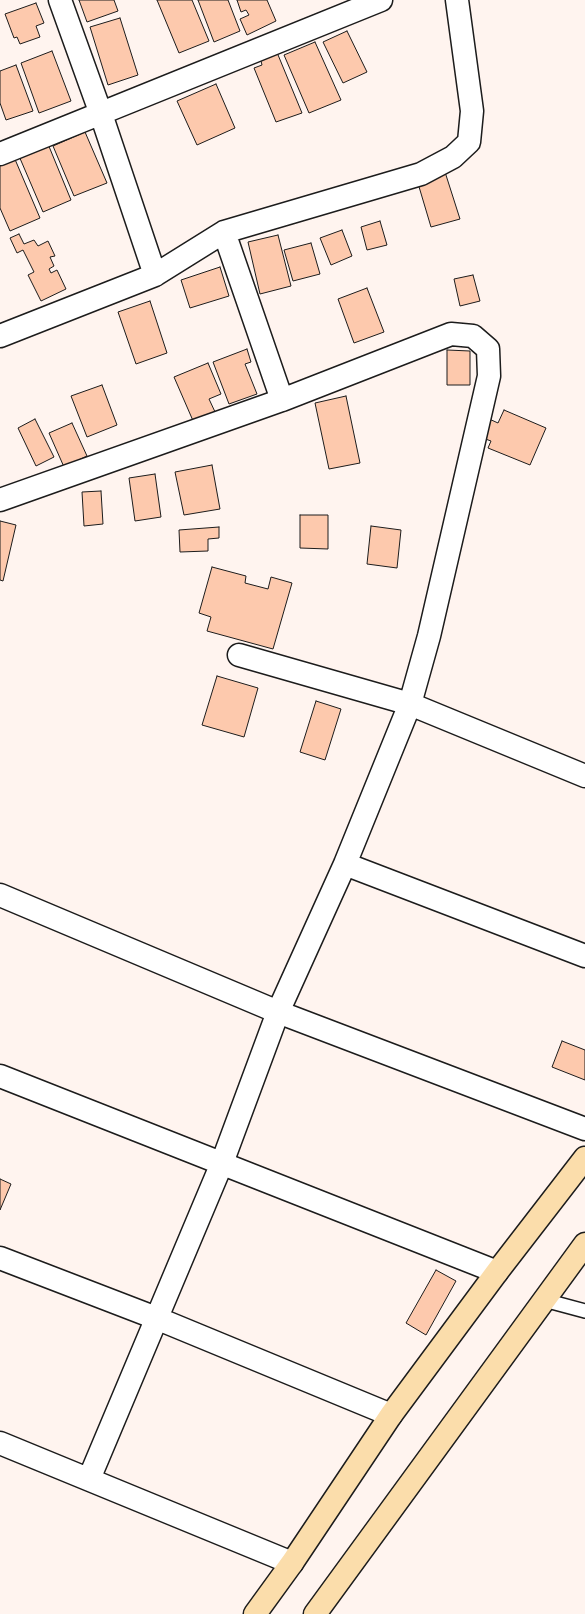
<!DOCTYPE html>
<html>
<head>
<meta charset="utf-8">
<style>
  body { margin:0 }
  canvas { display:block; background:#fff4ef }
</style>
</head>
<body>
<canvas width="585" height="1614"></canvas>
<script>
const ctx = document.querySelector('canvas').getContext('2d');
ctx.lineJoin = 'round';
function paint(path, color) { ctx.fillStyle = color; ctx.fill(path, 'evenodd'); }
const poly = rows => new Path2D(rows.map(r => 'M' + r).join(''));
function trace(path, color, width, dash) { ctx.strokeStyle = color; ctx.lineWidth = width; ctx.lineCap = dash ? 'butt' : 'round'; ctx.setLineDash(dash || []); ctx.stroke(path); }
const building = poly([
  [79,0,114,0,118,11,87,22,79,0],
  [157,0,192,0,209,41,179,53,157,0],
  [198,0,228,0,240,31,214,42,198,0],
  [237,0,267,0,276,21,247,35,240,19,249,15,246,10,241,12,237,0],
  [36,3,44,23,36,26,40,37,20,44,17,37,14,38,5,14,36,3],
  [120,18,138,75,108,85,90,27,120,18],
  [347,31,367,72,343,83,323,42,347,31],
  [315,42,341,100,309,113,284,55,315,42],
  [276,50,302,113,276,122,254,68,262,65,260,57,276,50],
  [52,51,71,101,39,113,21,63,52,51],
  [16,65,33,111,6,120,0,103,0,71,16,65],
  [216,84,235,128,197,145,177,101,216,84],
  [85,132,107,183,74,196,53,146,85,132],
  [48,144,71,200,43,212,19,156,48,144],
  [14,157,40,218,10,231,0,208,0,163,14,157],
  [445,172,460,219,431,227,417,180,445,172],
  [380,221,387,245,367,250,361,227,380,221],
  [342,230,352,256,331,265,320,238,342,230],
  [19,234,24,244,34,240,38,246,48,241,55,256,50,257,54,266,49,269,51,273,57,270,66,289,41,301,28,275,34,272,23,250,17,253,10,238,19,234],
  [278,235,291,286,260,294,248,242,278,235],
  [311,243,320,274,293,281,284,250,311,243],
  [220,267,229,296,190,308,181,280,220,267],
  [473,275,480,301,460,306,454,279,473,275],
  [367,288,384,332,354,343,338,299,367,288],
  [150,301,167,353,136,364,118,312,150,301],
  [247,349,251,362,245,364,257,394,229,404,213,362,247,349],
  [447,350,470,351,470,385,447,385,447,350],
  [208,363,221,394,209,399,216,414,194,423,174,377,208,363],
  [102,385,117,425,87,437,71,396,102,385],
  [346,396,360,463,329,469,315,403,346,396],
  [504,410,546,428,530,465,488,448,491,441,480,437,487,418,498,423,504,410],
  [35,419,54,457,36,466,18,428,35,419],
  [72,423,87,456,64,467,49,433,72,423],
  [212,465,220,509,184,515,175,472,212,465],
  [155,474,161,517,135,521,129,478,155,474],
  [101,491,103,524,84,526,82,492,101,491],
  [300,515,328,515,328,549,300,548,300,515],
  [0,521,16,525,3,581,0,580,0,521],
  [371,526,401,530,397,568,367,564,371,526],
  [219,527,219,538,208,539,208,551,180,552,179,530,219,527],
  [212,567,246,576,245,583,268,589,271,577,292,583,273,649,207,631,211,617,199,613,212,567],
  [217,676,258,688,244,737,202,725,217,676],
  [316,701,341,709,325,760,300,752,316,701],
  [562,1041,585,1050,585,1080,552,1067,562,1041],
  [0,1179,11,1184,0,1210,0,1179],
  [436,1270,456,1281,426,1335,406,1323,436,1270]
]);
const service = poly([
  [544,1300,585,1311]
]);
const minor = poly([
  [60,0,101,114,155,275],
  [0,154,381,0],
  [224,232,282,400],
  [0,336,155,275,224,232,421,174,453,157,469,142,472,111,457,0],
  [0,500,282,400,451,334,473,336,488,349,489,376,429,636,410,704,345,864,278,1012,222,1163,89,1479],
  [239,655,410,704,585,776],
  [345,864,585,956],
  [0,895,278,1012,585,1129],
  [0,1076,497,1272],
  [0,1258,156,1318,391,1415],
  [0,1443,292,1563]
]);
const trunk = poly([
  [255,1614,292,1563,391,1415,497,1272,585,1158],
  [315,1614,585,1244]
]);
paint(building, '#fdc9ad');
trace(building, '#1c1c1c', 1);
trace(service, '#1c1c1c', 16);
trace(minor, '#1c1c1c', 25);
trace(trunk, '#1c1c1c', 25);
trace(service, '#fff', 13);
trace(minor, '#fff', 22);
trace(trunk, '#fbddab', 22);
</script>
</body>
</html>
